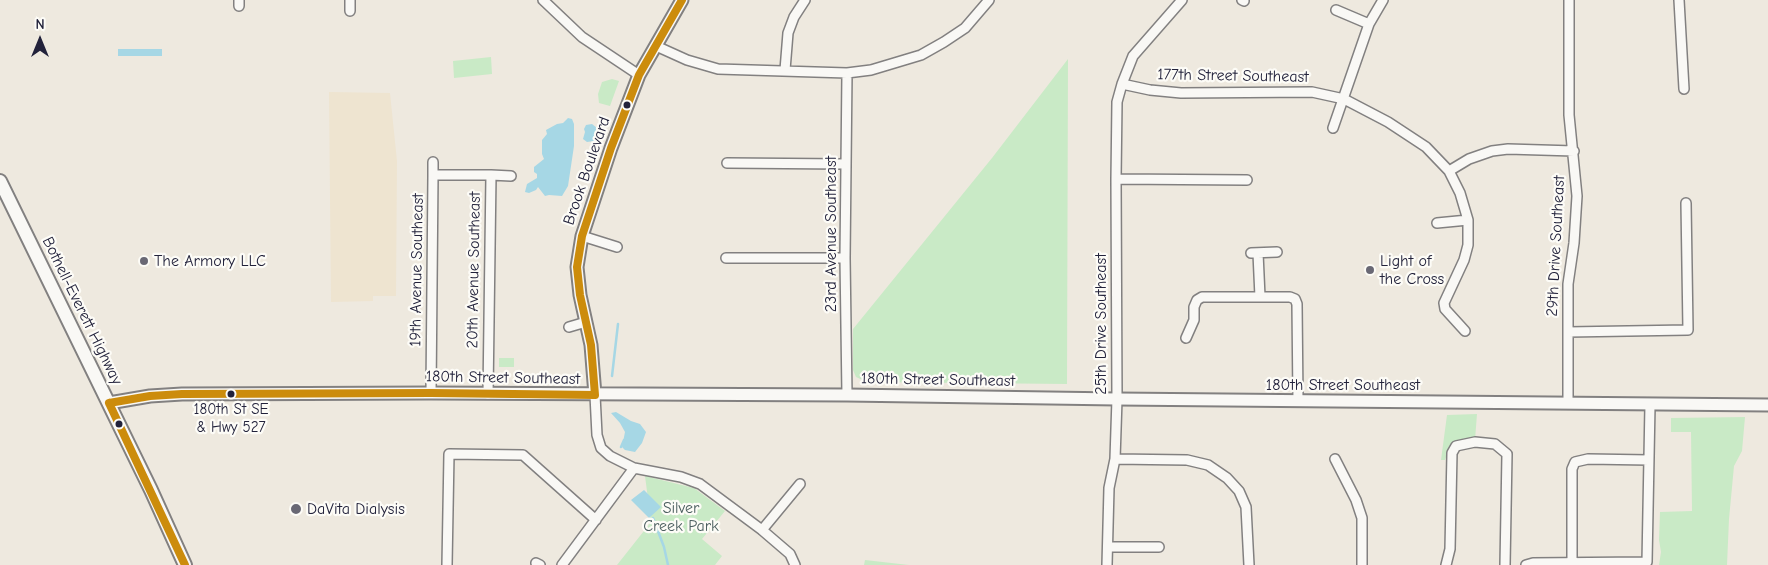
<!DOCTYPE html>
<html>
<head>
<meta charset="utf-8">
<style>
  body { margin:0 }
  #map { position:relative; width:1768px; height:565px; overflow:hidden; background:#eee9df; font-family:"Comic Neue",sans-serif }
  canvas { display:block }
  .north { position:absolute; left:15px; top:15px; width:50px; height:50px; -webkit-text-stroke:4px #fdfcf7; paint-order:stroke; rotate:0deg; font-size:14px; font-weight:700; line-height:20px; text-align:center; color:#22223b }
  .north::after { content:''; display:block; margin:auto; width:18px; height:22px; background:#22223b; clip-path:polygon(50% 0,100% 100%,50% 72%,0 100%) }
</style>
</head>
<body>
<div id="map">
<canvas width="1768" height="565"></canvas>
<div class="north">N</div>
</div>
<script>
const ctx = document.querySelector('canvas').getContext('2d');
ctx.lineJoin = 'round';
function paint(path, color) { ctx.fillStyle = color; ctx.fill(path, 'evenodd'); }
const poly = rows => new Path2D(rows.map(r => 'M' + r).join(''));
function trace(path, color, width, dash) { ctx.strokeStyle = color; ctx.lineWidth = width; ctx.lineCap = dash ? 'butt' : 'round'; ctx.setLineDash(dash || []); ctx.stroke(path); }
function label(font, color, halo, rows, align = 'center') {
  ctx.font = font + ' "Comic Neue",sans-serif'; ctx.lineWidth = 4.5; ctx.setLineDash([]); ctx.textBaseline = 'middle'; ctx.strokeStyle = halo; ctx.fillStyle = color; for (const [text, x, y, turn = 0] of rows) {
    ctx.save(); ctx.translate(x, y); ctx.rotate((+turn || 0) * Math.PI / 180); ctx.textAlign = isNaN(turn) ? turn : align; if (halo) ctx.strokeText(text, 0, 0); ctx.fillText(text, 0, 0); ctx.restore();
  }
}
const built = poly([
  [329,92,390,93,397,161,396,296,373,296,373,301,331,302]
]);
const green = poly([
  [491,57,492,74,454,78,453,61],
  [1068,59,1067,384,867,382,856,377,853,370,853,329,992,158],
  [612,79,619,81,610,106,599,103,598,94,602,82],
  [499,358,514,358,514,367,499,367],
  [1477,414,1475,440,1456,441,1450,446,1445,460,1441,460,1447,415],
  [1745,417,1742,451,1734,466,1729,519,1727,565,1659,565,1661,552,1659,540,1660,512,1692,511,1691,432,1671,432,1671,418],
  [645,476,694,488,725,511,702,539,722,556,715,565,617,565,651,522],
  [865,560,909,565,864,565]
]);
const water = poly([
  [118,49,162,49,162,56,118,56],
  [568,118,572,119,574,124,574,146,568,186,562,196,549,195,545,196,538,187,536,190,529,193,525,192,527,184,537,178,537,174,534,172,534,167,544,159,542,154,542,140,547,134,546,130,557,124,563,123],
  [592,124,597,128,599,136,594,141,587,142,583,139,585,132,584,129,586,125],
  [616,412,631,421,640,424,646,432,642,443,635,452,625,450,622,447,625,432,620,423,611,413],
  [644,490,661,507,649,518,631,500]
]);
const stream = poly([
  [612,376,618,324],
  [621,447,624,440],
  [653,518,664,547,668,565]
]);
const street = poly([
  [239,0,239,6],
  [543,0,582,37,639,75],
  [1242,0,1244,1],
  [1679,0,1684,89],
  [1336,10,1369,24],
  [350,11,350,0],
  [656,46,687,60,718,69,847,73,871,70,921,55,944,42,965,28,989,0],
  [785,70,788,33,794,17,805,0],
  [1122,84,1150,90,1181,93,1312,92,1344,99,1388,122,1426,147,1449,171,1460,193,1468,220,1468,245,1464,260,1444,303,1445,309,1465,331],
  [1333,128,1369,24,1383,0],
  [433,162,433,175],
  [727,163,845,164],
  [1449,171,1469,159,1492,151,1508,149,1574,151],
  [491,175,511,176],
  [1116,179,1247,180],
  [1437,223,1468,220],
  [582,236,617,247],
  [1251,253,1277,252],
  [1258,253,1260,297],
  [726,258,845,258],
  [569,327,586,322],
  [1568,332,1688,330,1686,203],
  [1186,338,1194,320,1194,307,1197,300,1202,297,1290,297,1295,299,1297,304,1298,401],
  [431,393,433,175,491,175,488,394],
  [595,395,597,435,601,448,610,456,634,468,681,477,700,484,762,530,790,554,795,565],
  [847,395,845,258,847,73],
  [1568,403,1568,284,1574,243,1577,196,1569,115,1569,0],
  [1115,459,1187,460,1208,465,1227,478,1239,491,1246,507,1249,565],
  [1335,459,1356,500,1362,518,1362,565],
  [762,530,800,484],
  [1108,547,1159,547],
  [536,563,540,565],
  [447,565,449,454,523,455,596,520],
  [562,565,634,468],
  [1107,565,1109,488,1115,459,1117,399,1116,179,1117,102,1122,84,1133,56,1182,0],
  [1446,565,1450,549,1452,453,1456,446,1475,442,1495,444,1507,454,1505,565],
  [1526,565,1533,563,1647,562,1650,405],
  [1572,565,1572,469,1575,462,1588,459,1649,460]
]);
const secondary = poly([
  [595,395,591,345,580,295,577,267,582,236,611,148,639,75,682,0],
  [109,403,150,396,182,394,431,393,847,395,1117,399,1768,405]
]);
const primary = poly([
  [0,181,151,490,185,565]
]);
const bus1 = poly([
  [595,395,591,345,580,295,577,267,582,236,611,148,639,75,682,0],
  [109,403,150,396,182,394,431,393,595,395],
  [109,403,185,565]
]);
const markers = [
  [627,105,4.5,"#22223b"],
  [144,261,5,"#696874"],
  [1370,270,5,"#696874"],
  [231,394,4.5,"#22223b"],
  [119,424,4.5,"#22223b"],
  [296,509,6,"#696874"]
];
const busNames = [
  ["180th St SE",231,410],
  ["& Hwy 527",231,428]
];
const streetNames = [
  ["177th Street Southeast",1233,76,1],
  ["Brook Boulevard",587,171,-71],
  ["23rd Avenue Southeast",831,234,-90],
  ["29th Drive Southeast",1556,246,-87],
  ["19th Avenue Southeast",417,270,-89],
  ["20th Avenue Southeast",474,270,-89],
  ["Bothell-Everett Highway",82,311,64],
  ["25th Drive Southeast",1101,324,-90],
  ["180th Street Southeast",503,378,1],
  ["180th Street Southeast",938,380,1],
  ["180th Street Southeast",1343,385]
];
const poiNames = [
  ["The Armory LLC",154,261],
  ["Light of",1380,261],
  ["the Cross",1380,279],
  ["DaVita Dialysis",307,509]
];
const parkNames = [
  ["Silver",681,508],
  ["Creek Park",681,526]
];
paint(built, '#eee4d0');
paint(green, '#c9eac6');
paint(water, '#a6d7e5');
trace(stream, '#a6d7e5', 2.5);
trace(street, '#828080', 12);
trace(secondary, '#828080', 15);
trace(primary, '#828080', 16);
trace(street, '#f9f8f5', 9);
trace(secondary, '#f9f8f5', 11);
trace(primary, '#f9f8f5', 12);
trace(bus1, '#cc8c0c', 8);
for (const [x, y, r, color] of markers) { const dot = new Path2D(); dot.arc(x, y, r, 0, 2 * Math.PI); ctx.fillStyle = color; ctx.fill(dot); trace(dot, '#fdfcf7', 2); }
label('15px', '#22223b', '#fdfcf7', busNames);
label('16px', '#22223b', '#fdfcf7', streetNames);
label('16px', '#22223b', '#fdfcf7', poiNames, 'left');
label('16px', '#4b5e5f', '#fdfcf7', parkNames);
</script>
</body>
</html>
